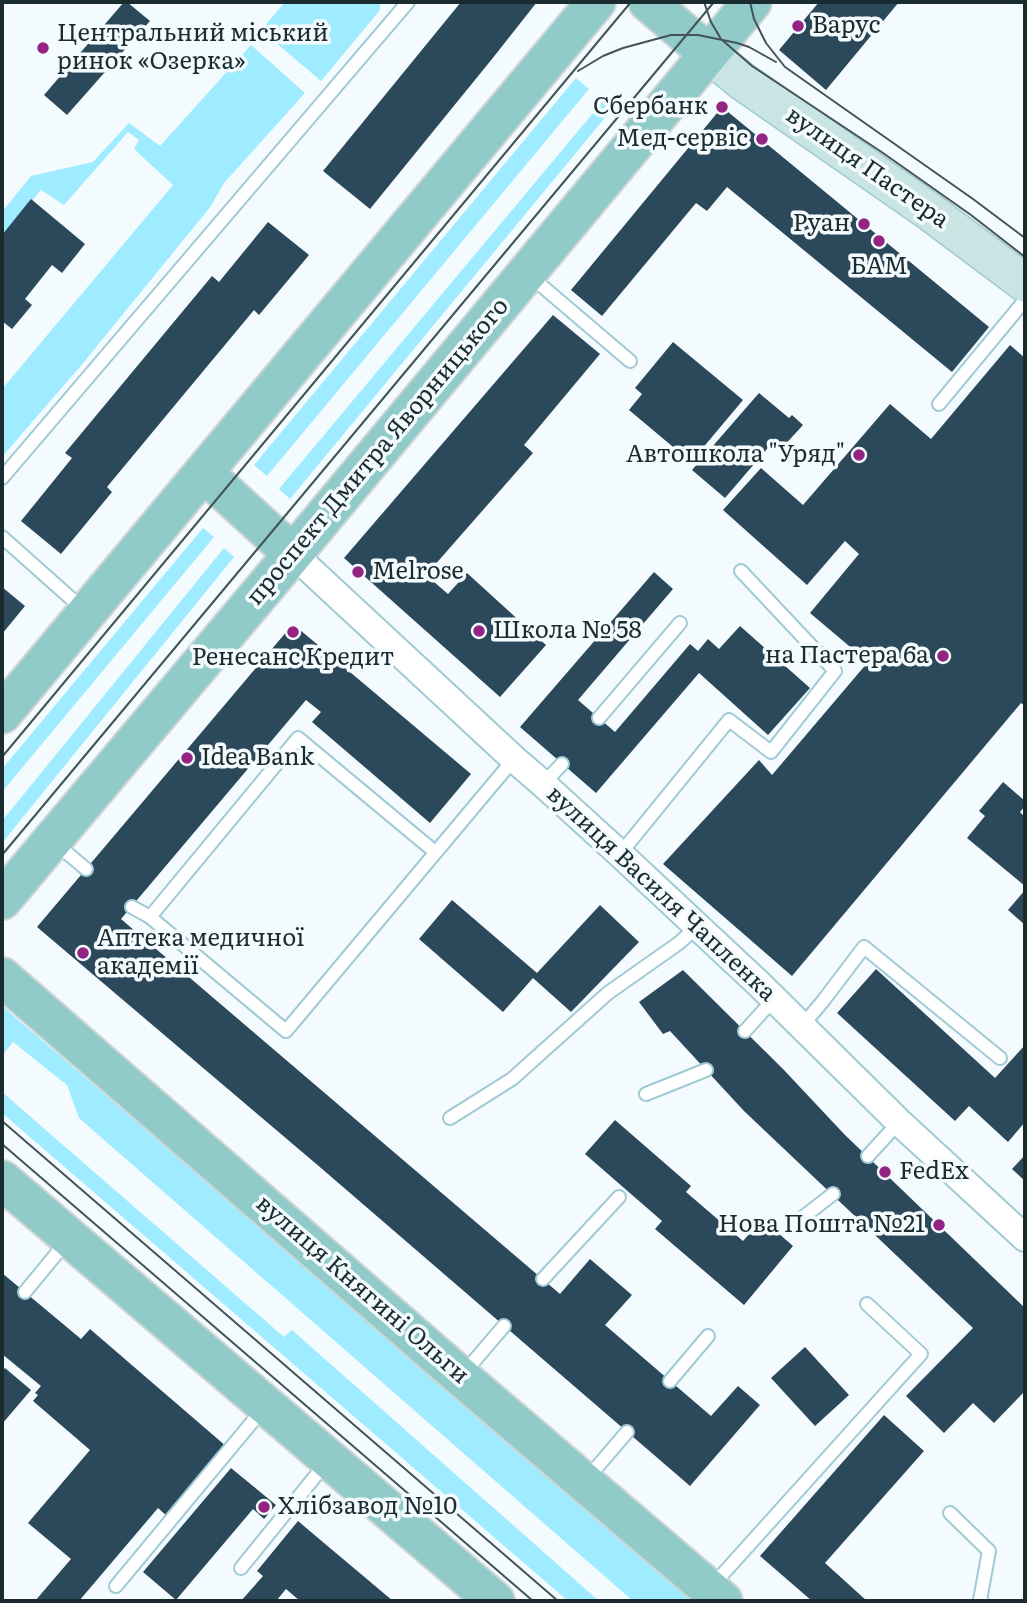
<!DOCTYPE html>
<html>
<head>
<meta charset="utf-8">
<style>
  body { margin:0 }
  #map { position:relative; width:1027px; height:1603px; overflow:hidden; background:#f3fbfe; font-family:Literata,serif }
  canvas { display:block }
  .frame { position:absolute; inset:0; border:4px solid #1b2c30; pointer-events:none }
</style>
</head>
<body>
<div id="map">
<canvas width="1027" height="1603"></canvas>
<div class="frame"></div>
</div>
<script>
const ctx = document.querySelector('canvas').getContext('2d');
ctx.lineJoin = 'round';
function paint(path, color) { ctx.fillStyle = color; ctx.fill(path, 'evenodd'); }
const poly = rows => new Path2D(rows.map(r => 'M' + r).join(''));
function trace(path, color, width, dash) { ctx.strokeStyle = color; ctx.lineWidth = width; ctx.lineCap = dash ? 'butt' : 'round'; ctx.setLineDash(dash || []); ctx.stroke(path); }
function label(font, color, halo, rows, align = 'center') {
  ctx.font = font + ' Literata,serif'; ctx.lineWidth = 7; ctx.setLineDash([]); ctx.textBaseline = 'middle'; ctx.strokeStyle = halo; ctx.fillStyle = color; for (const [text, x, y, turn = 0] of rows) {
    ctx.save(); ctx.translate(x, y); ctx.rotate((+turn || 0) * Math.PI / 180); ctx.textAlign = isNaN(turn) ? turn : align; if (halo) ctx.strokeText(text, 0, 0); ctx.fillText(text, 0, 0); ctx.restore();
  }
}
const green = poly([
  [285,2,380,2,380,10,321,81,261,30],
  [251,45,305,93,224,183,211,206,84,362,2,457,2,392,3,388,173,185,134,149,139,140,128,132,64,205,41,190,2,236,2,212,31,176,93,162,129,123,160,146],
  [576,78,589,89,267,476,254,465],
  [604,100,613,108,290,499,279,489],
  [203,528,214,537,2,792,2,769],
  [224,548,234,557,2,843,2,821],
  [2,1006,695,1601,633,1601,79,1118,67,1085,13,1042,4,1053,2,1051],
  [2,1092,284,1337,292,1330,599,1601,568,1601,2,1113]
]);
const building = poly([
  [124,2,127,2,150,21,67,115,44,95],
  [461,2,537,2,492,59,370,209,323,171],
  [819,2,899,2,826,90,779,50],
  [722,107,989,327,952,372,727,187,707,211,696,203,602,316,571,290],
  [31,199,85,244,62,273,52,265,25,299,32,305,12,329,2,321,2,235],
  [268,222,309,255,259,315,254,310,180,399,107,487,112,492,61,554,21,521,72,458,65,453,212,276,219,282],
  [553,315,600,354,524,445,533,453,426,575,448,594,467,573,546,645,500,697,344,558],
  [673,342,743,400,691,462,629,410,642,394,635,388],
  [1010,345,1025,358,1025,706,1021,703,792,976,663,864,759,760,772,775,868,662,810,613,859,554,845,541,807,585,723,510,761,468,803,505,890,404,931,439],
  [759,393,789,418,792,415,803,425,781,449,773,442,725,498,692,470],
  [654,572,673,589,578,700,615,732,690,644,698,651,708,639,719,649,740,626,810,688,768,735,699,673,596,793,520,727],
  [2,587,25,606,2,634],
  [293,624,471,774,430,823,312,722,321,712,306,700,121,919,560,1294,590,1259,632,1295,605,1325,711,1416,738,1386,760,1405,690,1486,321,1168,37,927],
  [1003,782,1025,801,1025,806,1020,812,1025,817,1025,886,967,838,985,816,979,811],
  [1025,890,1025,925,1008,910],
  [452,900,537,973,600,905,639,942,571,1012,533,978,503,1012,419,939],
  [876,969,995,1078,1025,1045,1025,1098,1023,1101,1025,1103,1025,1122,1008,1142,969,1106,955,1121,837,1013],
  [683,970,783,1069,845,1135,1025,1308,1025,1391,994,1423,973,1403,944,1433,906,1396,973,1328,744,1111,670,1031,663,1034,639,1002],
  [615,1120,691,1186,686,1192,743,1241,762,1219,793,1246,744,1305,655,1229,662,1221,585,1154],
  [1025,1155,1025,1181,1012,1169],
  [2,1273,81,1339,90,1329,227,1447,168,1517,158,1508,79,1601,35,1601,71,1559,28,1523,90,1450,33,1401,38,1395,35,1393,41,1386,2,1354],
  [805,1347,849,1395,815,1426,771,1378],
  [5,1368,31,1390,2,1424,2,1371],
  [884,1415,924,1451,825,1563,867,1601,812,1601,760,1556],
  [231,1468,276,1505,264,1519,253,1509,176,1600,143,1572],
  [298,1521,324,1543,393,1601,300,1601,286,1589,276,1601,241,1601,263,1576,257,1571]
]);
const lane = poly([
  [529,275,630,361],
  [939,404,1025,300],
  [2,478,408,2],
  [2,537,84,610],
  [599,718,680,623],
  [543,784,562,764],
  [54,842,86,869],
  [620,854,729,720,771,752,835,671,741,571],
  [132,907,150,917,286,1031,514,759],
  [150,917,298,738,435,852],
  [802,1026,823,1001,864,947,1000,1058],
  [745,1031,774,999],
  [646,1094,706,1070],
  [450,1118,512,1079,608,993,679,943,697,927],
  [868,1156,899,1122],
  [802,1218,833,1194],
  [543,1279,619,1197],
  [25,1292,67,1241],
  [463,1374,504,1326],
  [670,1381,708,1336],
  [586,1480,627,1432],
  [950,1513,989,1551,980,1600,982,1601],
  [241,1568,326,1463],
  [116,1586,263,1409],
  [712,1586,921,1354,867,1304]
]);
const street = poly([
  [293,554,514,759,543,784,620,854,760,985,899,1122,1025,1238]
]);
const secondary = poly([
  [709,54,742,81,926,209,1025,283]
]);
const primary = poly([
  [648,2,709,54],
  [204,473,293,554],
  [2,714,596,2],
  [2,900,293,554,752,2],
  [2,977,461,1377,723,1601],
  [2,1180,495,1601]
]);
const tram = poly([
  [704,2,711,22,721,39,752,66,883,153,971,215,1025,257],
  [750,2,754,19,766,43,785,67,973,199,1025,238],
  [578,71,603,56,623,48,671,35,698,35,737,43,749,47,776,62],
  [2,757,631,2],
  [2,855,714,2],
  [2,1121,558,1601],
  [2,1144,533,1601]
]);
const markers = [
  [798,26,7,"#932484"],
  [43,48,7,"#932484"],
  [722,107,7,"#932484"],
  [762,139,7,"#932484"],
  [864,224,7,"#932484"],
  [879,241,7,"#932484"],
  [859,455,7,"#932484"],
  [358,572,7,"#932484"],
  [479,631,7,"#932484"],
  [293,632,7,"#932484"],
  [943,656,7,"#932484"],
  [187,758,7,"#932484"],
  [83,953,7,"#932484"],
  [885,1172,7,"#932484"],
  [939,1225,7,"#932484"],
  [264,1507,7,"#932484"]
];
const poiNames = [
  ["Варус",812,26],
  ["Центральний міський",57,34],
  ["ринок «Озерка»",57,62],
  ["Сбербанк",708,107,"right"],
  ["Мед-сервіс",748,139,"right"],
  ["Руан",850,224,"right"],
  ["БАМ",879,267,"center"],
  ["Автошкола \"Уряд\"",845,455,"right"],
  ["Melrose",372,572],
  ["Школа № 58",493,631],
  ["на Пастера 6а",929,656,"right"],
  ["Ренесанс Кредит",293,658,"center"],
  ["Idea Bank",201,758],
  ["Аптека медичної",97,939],
  ["академії",97,967],
  ["FedEx",899,1172],
  ["Нова Пошта №21",925,1225,"right"],
  ["Хлібзавод №10",278,1507]
];
const streetNames = [
  ["вулиця Пастера",867,168,35],
  ["проспект Дмитра Яворницького",378,452,-50],
  ["вулиця Василя Чапленка",661,894,43],
  ["вулиця Княгині Ольги",362,1290,41]
];
paint(green, '#9febff');
paint(building, '#2c485b');
trace(lane, '#a0cad5', 16);
trace(street, '#a0cad5', 30);
trace(secondary, '#a0cad5', 40);
trace(primary, '#d1d5d6', 42);
trace(lane, '#fff', 12);
trace(street, '#fff', 26);
trace(secondary, '#c8e5e4', 37);
trace(primary, '#90cbc9', 38);
trace(tram, '#435356', 2);
for (const [x, y, r, color] of markers) { const dot = new Path2D(); dot.arc(x, y, r, 0, 2 * Math.PI); ctx.fillStyle = color; ctx.fill(dot); trace(dot, '#f3fbfe', 2.5); }
label('24px', '#1b2c30', '#f3fbfe', poiNames, 'left');
label('24px', '#1b2c30', '#f3fbfe', streetNames);
</script>
</body>
</html>
